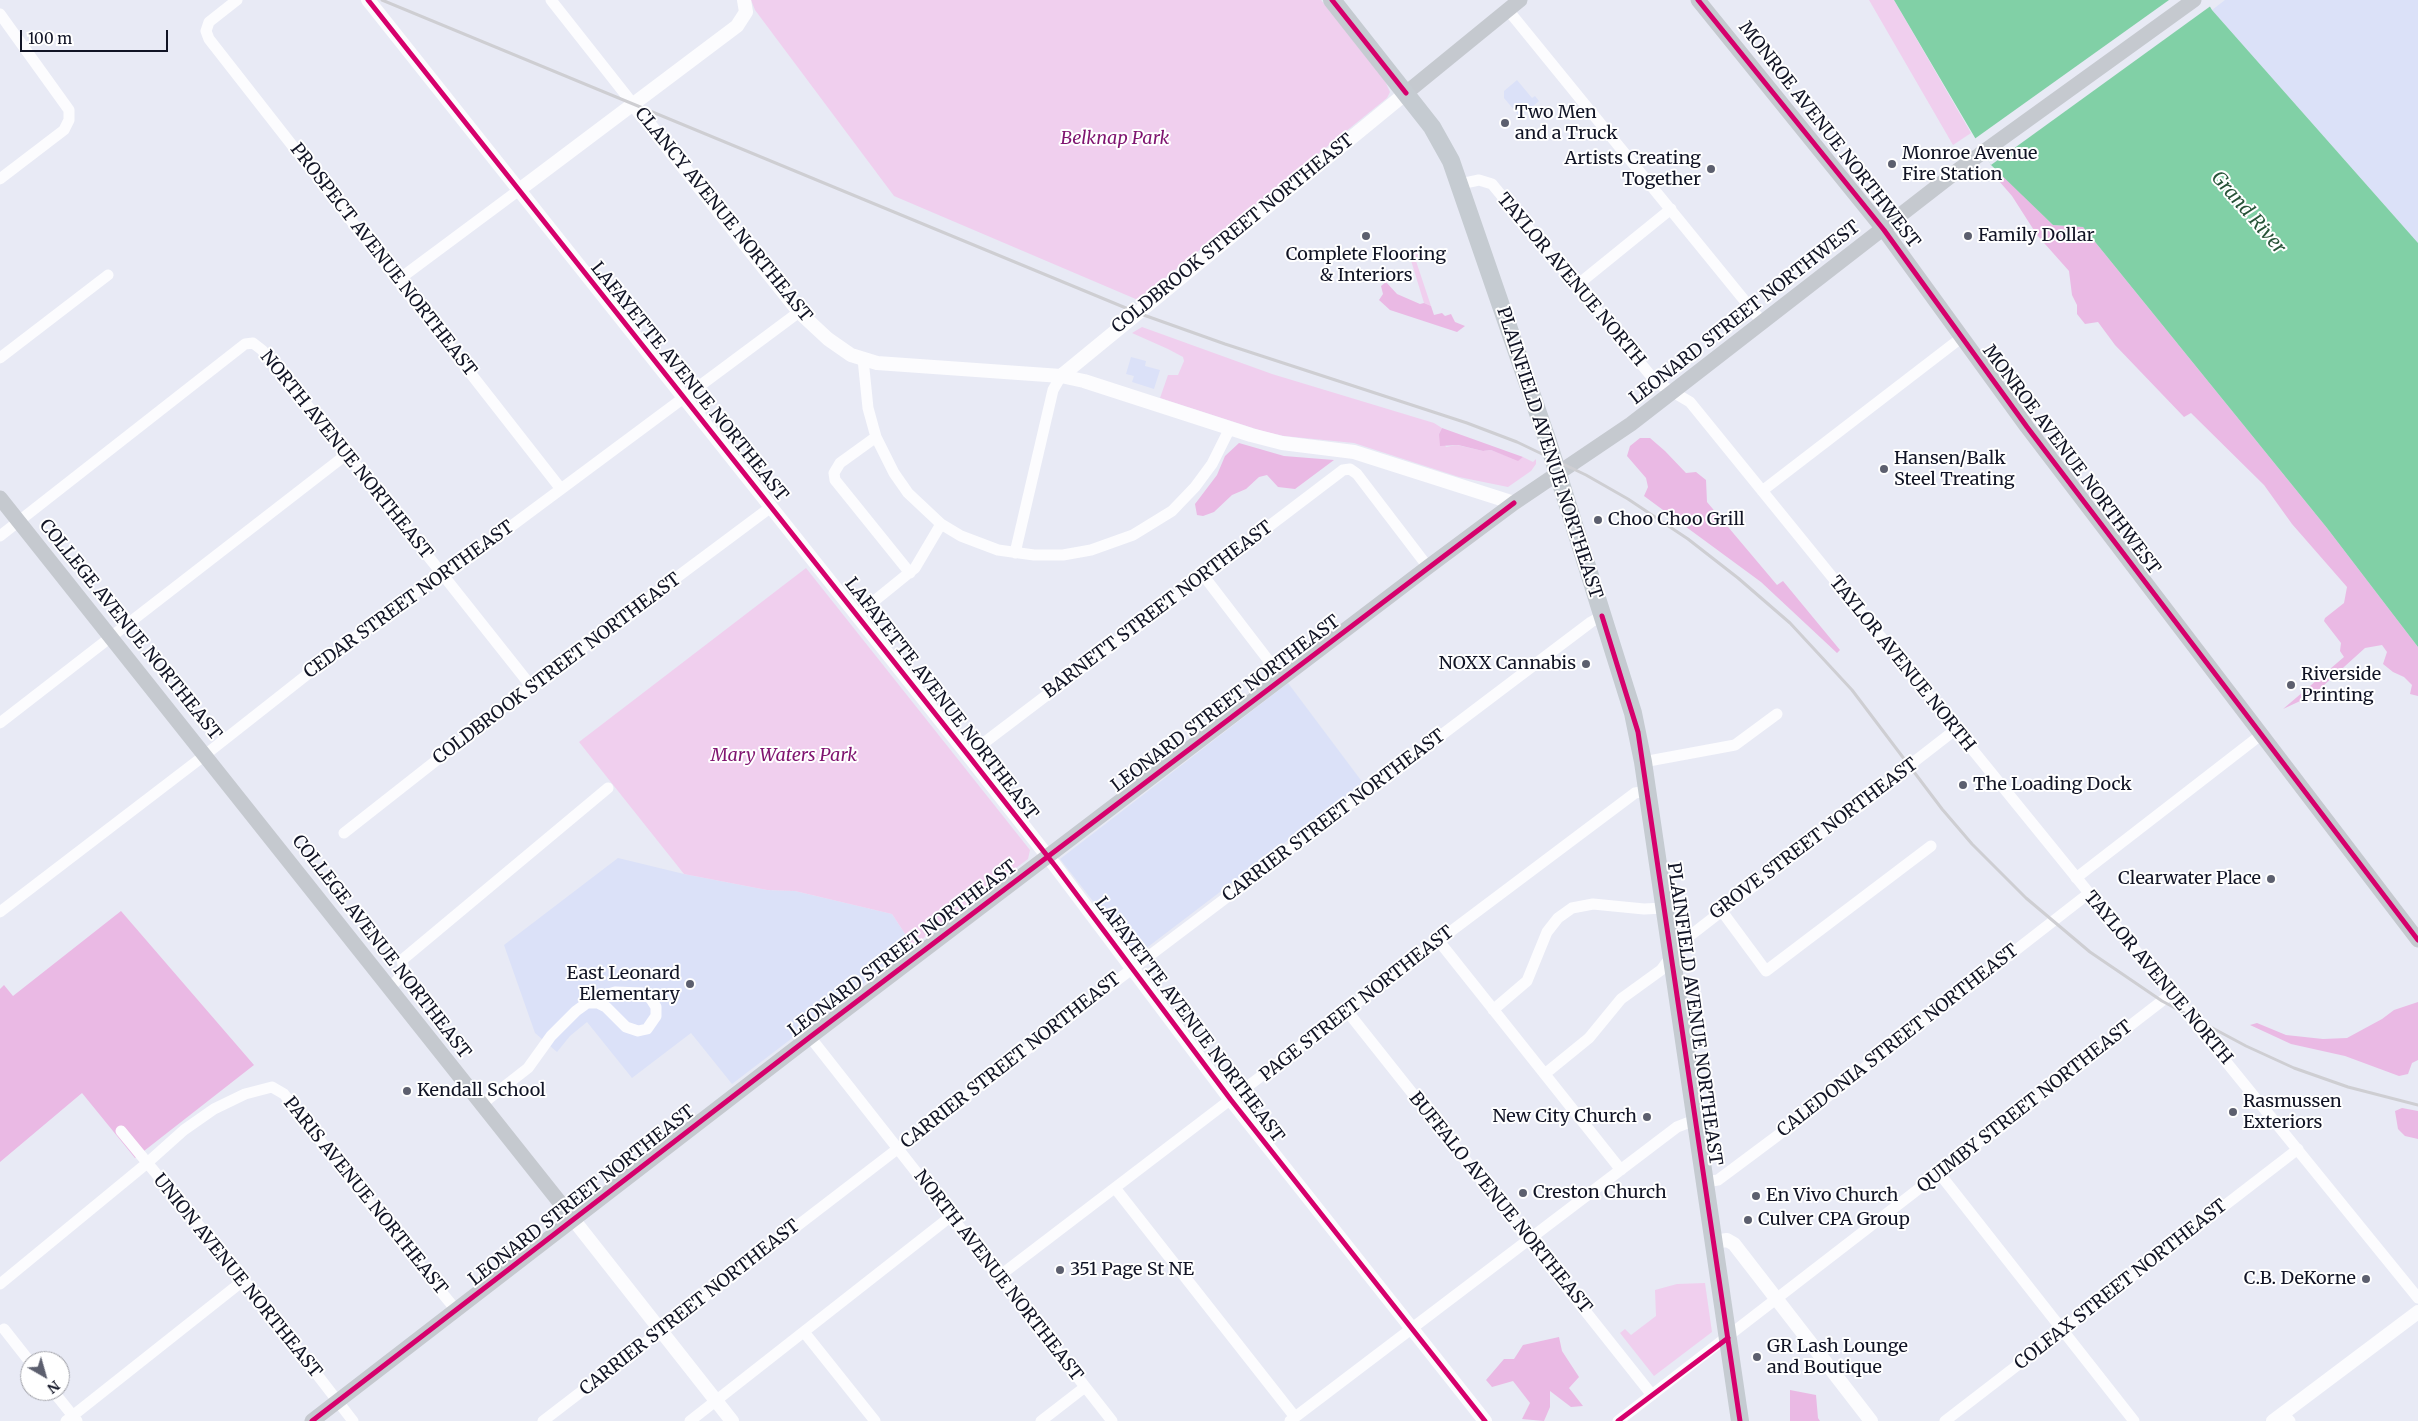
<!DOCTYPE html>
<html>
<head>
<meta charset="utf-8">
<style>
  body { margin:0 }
  #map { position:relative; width:2418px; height:1421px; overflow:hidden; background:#e8eaf5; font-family:Merriweather,serif }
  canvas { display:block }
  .north { position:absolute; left:20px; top:1351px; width:50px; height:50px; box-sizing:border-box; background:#fff; border:1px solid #a0a1a8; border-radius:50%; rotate:142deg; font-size:14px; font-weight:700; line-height:20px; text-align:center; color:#111425 }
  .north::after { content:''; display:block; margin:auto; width:18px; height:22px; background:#5c5f6e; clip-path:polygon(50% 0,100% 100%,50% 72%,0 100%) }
  .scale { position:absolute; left:20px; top:30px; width:148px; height:22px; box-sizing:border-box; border:2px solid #111425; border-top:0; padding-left:6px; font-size:15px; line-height:18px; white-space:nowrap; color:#111425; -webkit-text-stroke:4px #fff; paint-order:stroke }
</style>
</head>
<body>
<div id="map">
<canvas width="2418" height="1421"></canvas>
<div class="north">N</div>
<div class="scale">100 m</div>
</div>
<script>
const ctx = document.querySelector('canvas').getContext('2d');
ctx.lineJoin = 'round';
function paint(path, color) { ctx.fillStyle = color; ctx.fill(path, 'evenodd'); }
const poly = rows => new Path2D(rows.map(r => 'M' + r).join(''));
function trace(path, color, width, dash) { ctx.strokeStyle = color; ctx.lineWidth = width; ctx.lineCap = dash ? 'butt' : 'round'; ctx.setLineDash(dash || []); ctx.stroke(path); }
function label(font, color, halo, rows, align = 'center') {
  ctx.font = font + ' Merriweather,serif'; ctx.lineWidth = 4; ctx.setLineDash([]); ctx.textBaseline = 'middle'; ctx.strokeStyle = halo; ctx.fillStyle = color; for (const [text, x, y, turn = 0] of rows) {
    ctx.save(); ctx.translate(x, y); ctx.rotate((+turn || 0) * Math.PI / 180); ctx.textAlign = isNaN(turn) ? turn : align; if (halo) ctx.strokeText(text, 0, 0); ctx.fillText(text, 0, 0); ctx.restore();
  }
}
const built = poly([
  [2225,0,2418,0,2418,243,2212,10],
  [1517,80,1532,98,1535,96,1539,101,1520,117,1504,98,1504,91],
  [1131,357,1146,361,1145,366,1160,370,1154,389,1132,382,1134,376,1126,374],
  [1288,683,1363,783,1136,956,1060,859],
  [618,858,684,874,767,890,795,891,892,914,913,946,732,1084,691,1033,632,1078,587,1022,570,1036,557,1052,535,1033,504,945]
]);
const green = poly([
  [751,0,1321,0,1385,81,1390,92,1387,98,1138,300,894,196,755,10],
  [1869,0,1894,0,1971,133,1953,145],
  [1420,248,1424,257,1416,261,1431,306,1424,303,1409,254],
  [1142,327,1272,374,1434,423,1442,428,1439,434,1446,447,1457,445,1483,451,1491,450,1518,460,1523,457,1533,462,1536,459,1536,464,1531,471,1508,487,1459,477,1354,443,1284,436,1262,431,1160,398,1168,375,1178,375,1184,361,1183,357,1168,349,1132,333],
  [806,568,1030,850,1028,859,913,946,892,914,795,891,767,890,684,874,579,742],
  [1705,1283,1712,1332,1654,1376,1620,1333,1625,1329,1631,1335,1656,1316,1655,1290,1677,1284]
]);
const forest = poly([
  [1998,171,2053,225,2083,227,2327,528,2418,647,2418,696,2410,694,2412,685,2404,677,2393,672,2383,664,2387,652,2382,645,2365,648,2313,695,2283,709,2344,657,2340,651,2341,643,2324,621,2325,618,2344,603,2347,587,2292,524,2264,485,2191,413,2184,417,2115,345,2098,322,2085,324,2077,314,2077,305,2072,295,2069,271,2037,235,2012,196,1999,181],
  [1386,282,1397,294,1420,304,1424,303,1431,306,1434,315,1442,313,1445,316,1451,314,1455,322,1465,326,1457,332,1390,310,1379,300,1383,294,1381,286],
  [1442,428,1523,457,1518,461,1491,450,1483,451,1458,445,1440,446,1439,434],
  [1640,438,1650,438,1665,451,1686,473,1696,472,1706,480,1707,502,1777,585,1783,581,1840,650,1837,653,1761,582,1644,496,1648,487,1646,478,1627,456,1630,446],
  [1239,443,1284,456,1334,460,1295,489,1278,487,1267,475,1259,477,1246,489,1232,495,1214,512,1203,516,1197,515,1195,504,1217,475,1225,456],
  [121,911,254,1065,135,1158,82,1093,0,1162,0,989,4,985,13,996],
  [2418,1002,2418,1060,2412,1063,2408,1074,2399,1076,2345,1056,2291,1044,2250,1025,2257,1023,2286,1035,2323,1039,2347,1038,2382,1019,2394,1010],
  [2402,1108,2418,1111,2418,1139,2405,1136,2398,1129,2395,1111],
  [1559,1337,1562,1351,1579,1377,1569,1388,1583,1406,1571,1407,1550,1391,1550,1407,1544,1421,1522,1419,1530,1403,1513,1381,1492,1387,1486,1380,1504,1359,1514,1359,1523,1345],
  [1790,1390,1816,1395,1818,1418,1820,1421,1790,1421]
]);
const water = poly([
  [1894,0,2206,0,2212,10,2418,243,2418,647,2327,528,2083,227,2053,225,1991,165]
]);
const pier = poly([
  [2169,0,2209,0,2212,5,1991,165,1973,140]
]);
const minor = poly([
  [237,0,209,22,206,31,209,39,561,489],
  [551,0,633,104],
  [1508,10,1762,322],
  [0,14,69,110,69,120,64,130,0,179],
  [1460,184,1479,180,1492,184,1656,382,1690,402,2418,1298],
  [398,280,519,190],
  [1576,286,1671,209],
  [0,358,108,275],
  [863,359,868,408,876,437,894,473,908,493,941,524,961,536,998,550,1034,555,1063,555,1091,550,1133,535,1172,511,1195,487,1212,464,1230,428],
  [876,437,840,463,834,473,835,480,910,573],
  [1762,491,1961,338],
  [0,536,245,344,253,343,262,350,347,454,531,686],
  [1015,553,1053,390,1061,376],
  [1203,575,1282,678],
  [857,615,915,568,941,524],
  [0,723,347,454],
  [968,755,1343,470,1350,469,1357,474,1428,567],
  [1643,762,1735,745,1777,714],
  [344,833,531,686,771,507],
  [2076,878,2262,734],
  [1721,910,1766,971,1931,846],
  [0,912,205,755,379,618,502,533,799,312],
  [1438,940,1621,1170],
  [389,988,403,975,404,970,402,960,608,788],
  [1493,1010,1527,981,1547,932,1558,918,1572,908,1593,904,1644,909,1664,908],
  [1347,1011,1652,1395],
  [810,1037,1112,1421],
  [1546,1073,1589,1038,1621,999,1661,970,1682,942,1955,730],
  [482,1104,528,1068,551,1036,576,1011,587,1003,599,997,615,992,642,993,651,999,656,1007,656,1016,647,1029,638,1031,626,1027,606,1007,598,1003,587,1003],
  [121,1131,244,1280,353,1421],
  [1939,1173,2134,1421],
  [1705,1182,1718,1180,1777,1136,2088,894],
  [1115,1188,1295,1417],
  [998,1277,1446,935,1635,793,1647,791],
  [0,1284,146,1164,184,1130,214,1109,245,1094,272,1087,284,1094,364,1197,456,1310],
  [4,1329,30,1362],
  [804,1332,875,1421],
  [53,1391,77,1421],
  [2283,1413,2290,1421],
  [66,1421,244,1280],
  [543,1421,1124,975,1591,622,1602,616],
  [690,1421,950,1217],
  [1041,1421,1085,1387],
  [1290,1421,1677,1127,1695,1120],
  [1618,1421,2171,994],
  [1945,1421,2298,1149]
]);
const tertiary = poly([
  [368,0,968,755,1056,867,1231,1100,1485,1421],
  [633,104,799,312,828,339,851,355,877,363,1061,376,1084,381,1251,435,1282,443,1354,452,1514,503],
  [519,190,737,26,746,12,744,0],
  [1061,376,1406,93],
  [573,1219,732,1421],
  [1713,1242,1727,1240,1734,1244,1871,1421],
  [2273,1421,2418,1312]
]);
const secondary = poly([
  [1698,0,1884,230,2027,427,2418,940],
  [1406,93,1520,0],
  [0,498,573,1219],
  [312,1421,810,1037,1428,567,1514,503,1631,424,1961,168,2194,0]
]);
const primary = poly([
  [1332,0,1432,127,1451,161,1548,442,1633,713,1643,762,1740,1421]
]);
const rail = poly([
  [382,0,1138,313,1225,344,1467,423,1517,442,1586,475,1628,499,1688,539,1738,578,1790,623,1852,690,1942,809,1972,844,2026,898,2090,952,2162,1001,2246,1046,2294,1068,2348,1087,2418,1105]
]);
const cycleway = poly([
  [368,0,968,755,1056,867,1231,1100,1485,1421],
  [1332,0,1406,93],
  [1698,0,1884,230,2027,427,2418,940],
  [1602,616,1638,732,1740,1421],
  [312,1421,810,1037,1514,503],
  [1618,1421,1728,1338]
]);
const markers = [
  [1505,123,5,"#5c5f6e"],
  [1892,164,5,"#5c5f6e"],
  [1711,169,5,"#5c5f6e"],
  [1366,236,5,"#5c5f6e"],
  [1968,236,5,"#5c5f6e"],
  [1884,469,5,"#5c5f6e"],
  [1598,520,5,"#5c5f6e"],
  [1586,664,5,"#5c5f6e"],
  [2291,685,5,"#5c5f6e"],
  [1963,785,5,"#5c5f6e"],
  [2271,879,5,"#5c5f6e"],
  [690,984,5,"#5c5f6e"],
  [407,1091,5,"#5c5f6e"],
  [2233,1112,5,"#5c5f6e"],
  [1647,1117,5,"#5c5f6e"],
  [1523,1193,5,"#5c5f6e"],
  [1756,1196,5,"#5c5f6e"],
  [1748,1220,5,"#5c5f6e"],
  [1060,1270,5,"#5c5f6e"],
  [2366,1279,5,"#5c5f6e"],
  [1757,1357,5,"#5c5f6e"]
];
const poiNames = [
  ["Two Men",1515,113],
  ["and a Truck",1515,134],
  ["Monroe Avenue",1902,154],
  ["Fire Station",1902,175],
  ["Artists Creating",1701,159,"right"],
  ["Together",1701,180,"right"],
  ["Family Dollar",1978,236],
  ["Complete Flooring",1366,255,"center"],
  ["& Interiors",1366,276,"center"],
  ["Hansen/Balk",1894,459],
  ["Steel Treating",1894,480],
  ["Choo Choo Grill",1608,520],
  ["NOXX Cannabis",1576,664,"right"],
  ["Riverside",2301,675],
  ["Printing",2301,696],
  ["The Loading Dock",1973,785],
  ["Clearwater Place",2261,879,"right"],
  ["East Leonard",680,974,"right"],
  ["Elementary",680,995,"right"],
  ["Kendall School",417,1091],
  ["Rasmussen",2243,1102],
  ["Exteriors",2243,1123],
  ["New City Church",1637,1117,"right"],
  ["Creston Church",1533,1193],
  ["En Vivo Church",1766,1196],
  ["Culver CPA Group",1758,1220],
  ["351 Page St NE",1070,1270],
  ["C.B. DeKorne",2356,1279,"right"],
  ["GR Lash Lounge",1767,1347],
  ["and Boutique",1767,1368]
];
const streetNames = [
  ["MONROE AVENUE NORTHWEST",1829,135,52],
  ["CLANCY AVENUE NORTHEAST",723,215,51],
  ["COLDBROOK STREET NORTHEAST",1233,234,-39],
  ["PROSPECT AVENUE NORTHEAST",383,260,52],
  ["TAYLOR AVENUE NORTH",1571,280,50],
  ["LEONARD STREET NORTHWEST",1745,313,-38],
  ["LAFAYETTE AVENUE NORTHEAST",689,382,51],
  ["PLAINFIELD AVENUE NORTHEAST",1549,453,72],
  ["NORTH AVENUE NORTHEAST",346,455,51],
  ["MONROE AVENUE NORTHWEST",2071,460,53],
  ["CEDAR STREET NORTHEAST",409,600,-36],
  ["BARNETT STREET NORTHEAST",1158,610,-37],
  ["COLLEGE AVENUE NORTHEAST",130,630,51],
  ["TAYLOR AVENUE NORTH",1902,664,51],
  ["COLDBROOK STREET NORTHEAST",557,669,-37],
  ["LAFAYETTE AVENUE NORTHEAST",941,699,52],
  ["LEONARD STREET NORTHEAST",1226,704,-37],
  ["CARRIER STREET NORTHEAST",1334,816,-37],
  ["GROVE STREET NORTHEAST",1814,839,-37],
  ["COLLEGE AVENUE NORTHEAST",381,947,52],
  ["LEONARD STREET NORTHEAST",903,949,-37],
  ["TAYLOR AVENUE NORTH",2158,978,50],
  ["PAGE STREET NORTHEAST",1357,1004,-38],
  ["PLAINFIELD AVENUE NORTHEAST",1694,1014,82],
  ["LAFAYETTE AVENUE NORTHEAST",1189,1020,53],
  ["CALEDONIA STREET NORTHEAST",1898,1041,-38],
  ["CARRIER STREET NORTHEAST",1011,1061,-38],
  ["QUIMBY STREET NORTHEAST",2025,1107,-38],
  ["PARIS AVENUE NORTHEAST",365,1196,51],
  ["LEONARD STREET NORTHEAST",582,1196,-38],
  ["BUFFALO AVENUE NORTHEAST",1500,1203,51],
  ["UNION AVENUE NORTHEAST",237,1276,51],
  ["NORTH AVENUE NORTHEAST",998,1276,52],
  ["COLFAX STREET NORTHEAST",2121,1285,-38],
  ["CARRIER STREET NORTHEAST",690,1308,-38]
];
const parkNames = [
  ["Belknap Park",1115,139],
  ["Mary Waters Park",784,756]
];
const waterNames = [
  ["Grand River",2248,213,49]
];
paint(built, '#dbe1f8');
paint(green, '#f0cfee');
paint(forest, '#eab9e4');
paint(water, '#81d0a6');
paint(pier, '#e8eaf5');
trace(minor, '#fcfcfe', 11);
trace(tertiary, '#fcfcfe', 14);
trace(secondary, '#c5c9cf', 15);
trace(primary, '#c5cbd1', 18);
trace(rail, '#ceced2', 3);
trace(cycleway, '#d6006c', 5);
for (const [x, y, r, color] of markers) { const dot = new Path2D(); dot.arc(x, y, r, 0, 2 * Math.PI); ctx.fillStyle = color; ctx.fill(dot); trace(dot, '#fff', 2); }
label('18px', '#111425', '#fff', poiNames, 'left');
label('18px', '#111425', '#fff', streetNames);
label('italic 18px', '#7f1470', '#fff', parkNames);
label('italic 19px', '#275338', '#fff', waterNames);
</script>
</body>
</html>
